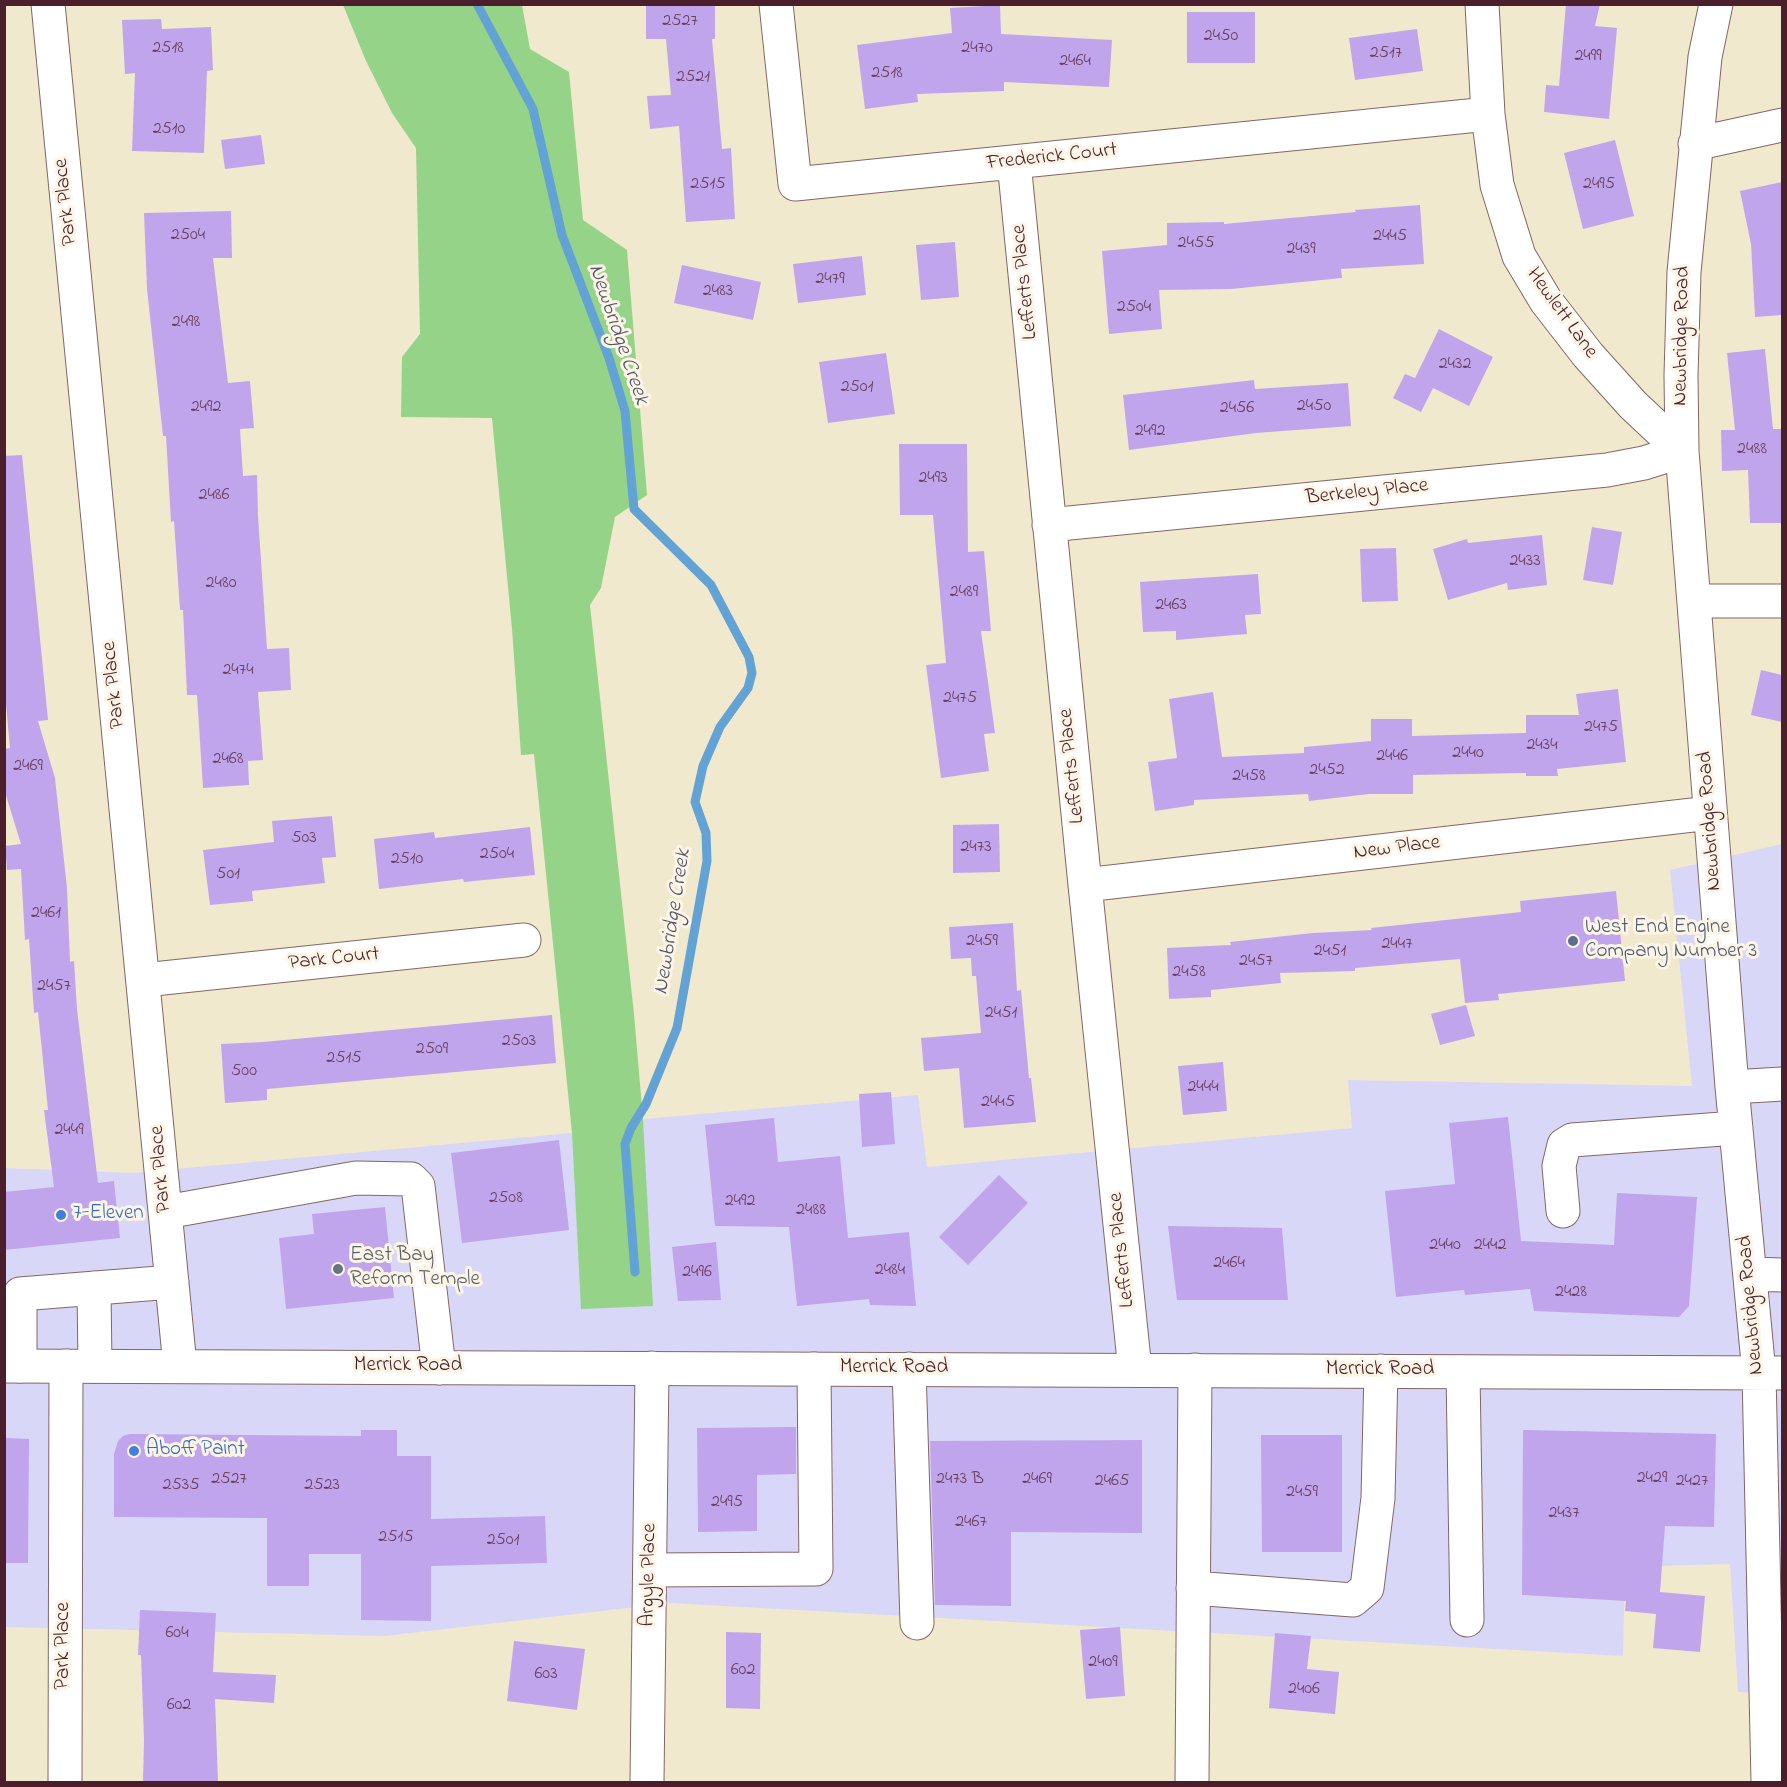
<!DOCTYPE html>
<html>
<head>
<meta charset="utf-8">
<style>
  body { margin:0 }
  #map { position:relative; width:1787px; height:1787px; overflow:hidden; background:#f1e9cd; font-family:"Indie Flower",sans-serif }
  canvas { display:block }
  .frame { position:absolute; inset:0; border:6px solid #4a1f2b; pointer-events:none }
</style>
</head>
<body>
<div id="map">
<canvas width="1787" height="1787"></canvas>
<div class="frame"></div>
</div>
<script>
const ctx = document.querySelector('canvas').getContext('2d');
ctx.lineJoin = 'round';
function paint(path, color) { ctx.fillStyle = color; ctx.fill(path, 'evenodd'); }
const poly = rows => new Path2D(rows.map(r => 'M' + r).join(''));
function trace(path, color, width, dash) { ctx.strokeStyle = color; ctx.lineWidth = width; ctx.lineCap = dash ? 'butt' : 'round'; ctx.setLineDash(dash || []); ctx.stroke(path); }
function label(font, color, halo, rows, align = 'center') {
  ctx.font = font + ' "Indie Flower",sans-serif'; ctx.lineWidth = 6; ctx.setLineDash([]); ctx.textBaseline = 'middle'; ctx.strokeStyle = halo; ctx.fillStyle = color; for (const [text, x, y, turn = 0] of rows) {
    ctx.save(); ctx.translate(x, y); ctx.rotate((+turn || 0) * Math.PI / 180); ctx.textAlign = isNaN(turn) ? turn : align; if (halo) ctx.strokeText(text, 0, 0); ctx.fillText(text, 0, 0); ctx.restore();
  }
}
const built = poly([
  [1782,844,1782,1694,1738,1692,1730,1564,1625,1567,1623,1656,671,1603,385,1636,5,1627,5,1168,132,1173,572,1133,643,1119,918,1095,927,1167,1352,1128,1348,1080,1692,1086,1670,870]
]);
const green = poly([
  [343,5,522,5,530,49,569,72,583,220,627,250,647,495,615,517,601,588,590,605,634,1014,643,1119,653,1306,581,1309,572,1133,534,754,521,755,512,629,492,418,401,417,402,357,420,334,416,148,392,113,366,61]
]);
const stream = poly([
  [477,4,533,109,562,235,609,358,625,411,634,509,711,585,749,657,752,673,748,688,720,727,703,766,695,802,706,833,707,861,677,1028,646,1104,631,1128,625,1144,635,1272]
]);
const building = poly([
  [646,4,715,4,715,39,712,39,722,149,731,148,735,219,686,222,679,126,650,129,647,96,671,95,666,39,646,39],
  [1566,4,1600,4,1595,26,1617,28,1609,119,1544,112,1546,85,1559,86],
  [1000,5,1001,34,1112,40,1109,87,1004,82,1004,91,917,94,918,102,865,109,857,45,952,33,950,8],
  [1187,12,1255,12,1255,63,1187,63],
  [161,19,162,29,211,27,213,70,207,71,204,153,132,151,135,73,125,74,122,20],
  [1417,29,1423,71,1355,80,1349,38],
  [261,135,265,164,225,169,221,140],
  [1615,140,1634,216,1583,229,1564,153],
  [1782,182,1782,315,1755,317,1751,244,1740,191],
  [1420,205,1424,264,1341,269,1342,278,1231,289,1159,290,1162,329,1109,334,1102,251,1167,245,1167,223,1224,222,1224,224,1356,212,1355,210],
  [231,211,232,258,213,258,228,383,250,381,254,428,240,429,243,476,257,475,258,516,267,649,289,648,291,690,258,692,263,760,248,761,249,785,203,788,197,695,187,695,183,610,180,610,174,521,171,522,166,436,163,436,147,289,144,213],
  [955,242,959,297,921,300,916,245],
  [862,256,866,295,798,303,793,264],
  [682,265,761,282,753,320,674,303],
  [1439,329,1493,357,1469,406,1433,388,1421,412,1393,398,1405,374,1415,378],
  [1765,349,1773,429,1782,429,1782,523,1750,523,1748,470,1722,471,1721,430,1735,430,1727,353],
  [886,353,895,414,828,423,819,362],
  [1254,380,1255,389,1348,383,1351,426,1256,433,1129,450,1123,395],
  [899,444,967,444,968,552,984,551,991,631,981,631,995,733,984,734,989,771,941,778,926,665,946,663,933,515,900,515],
  [22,455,48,720,38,721,55,778,67,888,70,962,74,961,77,1009,98,1183,114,1181,120,1238,4,1250,4,1192,54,1187,44,1110,48,1110,38,1012,34,1013,29,939,25,940,21,869,7,870,5,846,21,844,4,789,4,749,10,748,4,682,4,456],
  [1592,527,1622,532,1613,585,1583,580],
  [1542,535,1547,585,1508,590,1507,583,1448,600,1433,549,1467,539,1468,543],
  [1396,548,1398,601,1362,602,1360,549],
  [1258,574,1261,614,1245,615,1247,634,1176,640,1176,631,1143,632,1140,582],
  [1761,670,1782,675,1782,722,1751,715],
  [1618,689,1626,762,1557,769,1558,776,1526,776,1526,773,1413,775,1413,794,1369,794,1309,801,1308,794,1194,800,1194,805,1155,811,1148,762,1177,758,1169,699,1213,692,1222,757,1304,753,1304,747,1371,741,1371,719,1412,719,1412,736,1526,733,1526,715,1579,715,1576,694],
  [332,816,336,857,322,858,325,883,252,891,253,901,210,905,203,850,274,842,272,821],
  [999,824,1000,872,953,873,953,825],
  [530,827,535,875,464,882,463,879,379,889,374,839,434,832,435,838],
  [1616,891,1625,981,1498,994,1499,1000,1465,1003,1460,959,1355,968,1355,971,1280,973,1281,983,1211,990,1211,997,1169,999,1167,948,1231,945,1230,942,1313,933,1372,930,1371,928,1521,912,1520,901],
  [1013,923,1017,991,1021,990,1029,1078,1031,1078,1036,1122,964,1128,959,1068,924,1071,921,1038,981,1033,976,976,972,976,971,958,951,959,949,927],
  [1466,1005,1475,1036,1440,1045,1431,1014],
  [552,1015,556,1063,267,1089,267,1100,225,1103,221,1044,263,1042],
  [1223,1062,1227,1111,1183,1115,1178,1066],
  [891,1092,895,1144,862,1147,859,1094],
  [1508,1117,1521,1241,1614,1245,1617,1193,1697,1197,1689,1306,1679,1317,1534,1311,1530,1289,1465,1295,1464,1290,1396,1297,1385,1191,1455,1184,1449,1123],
  [774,1118,778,1162,840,1156,848,1238,909,1232,916,1306,870,1305,869,1299,797,1306,789,1227,715,1226,705,1125],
  [559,1140,569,1230,462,1243,451,1153],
  [999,1175,1028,1203,968,1265,939,1237],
  [385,1207,394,1298,286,1309,279,1238,314,1234,312,1214],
  [1168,1226,1282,1228,1288,1300,1177,1300],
  [716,1242,721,1300,678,1301,672,1247],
  [796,1427,796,1474,757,1475,757,1531,698,1532,697,1428],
  [361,1430,397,1430,397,1456,431,1456,431,1519,545,1516,547,1563,431,1566,431,1621,361,1620,361,1554,309,1554,309,1586,267,1586,267,1518,114,1517,114,1454,118,1441,123,1436,130,1434,361,1436],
  [1523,1430,1716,1434,1714,1527,1665,1526,1660,1592,1705,1596,1700,1652,1653,1648,1656,1614,1625,1611,1626,1601,1522,1595],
  [1261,1435,1342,1435,1342,1552,1262,1552],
  [4,1438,29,1439,28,1563,4,1563],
  [1142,1440,1142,1533,1011,1532,1011,1606,935,1605,930,1441],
  [140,1610,216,1613,213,1672,276,1675,274,1703,215,1699,218,1782,143,1782,144,1740,141,1655,138,1655],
  [1120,1627,1125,1696,1086,1699,1080,1630],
  [726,1632,761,1633,760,1709,726,1708],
  [1275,1633,1311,1636,1307,1669,1339,1672,1335,1714,1269,1708],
  [514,1641,585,1649,577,1710,507,1701]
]);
const minor = poly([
  [48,4,180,1366],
  [776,4,795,184,1488,114],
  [1716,4,1705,57,1684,272,1681,375,1682,451,1732,1087,1759,1373],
  [1695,144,1782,125],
  [1014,162,1085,885,1135,1370],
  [1049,525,1607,470,1644,463,1682,451,1633,405,1588,355,1546,301,1519,256,1497,185,1488,114,1482,4],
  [1694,601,1782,601],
  [1085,885,1710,813],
  [144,980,524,940],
  [1732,1087,1782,1084],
  [1563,1211,1559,1166,1564,1145,1572,1140,1736,1128],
  [166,1212,356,1178,411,1179,418,1186,439,1368],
  [1750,1274,1782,1275],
  [94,1288,95,1366],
  [20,1366,20,1294,172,1282],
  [909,1369,917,1623],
  [1463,1372,1467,1620],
  [650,1570,816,1569,814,1369],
  [1193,1588,1353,1600,1367,1588,1378,1498,1381,1371],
  [65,1782,66,1366],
  [647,1782,652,1368],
  [1192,1782,1195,1370]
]);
const major = poly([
  [4,1366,1782,1373],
  [1759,1373,1768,1782]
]);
const markers = [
  [1573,941,6,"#5c6f8a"],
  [61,1215,6,"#3f7fe0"],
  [338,1269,6,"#6b7280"],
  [134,1451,6,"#3f7fe0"]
];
const numberNames = [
  ["2527",680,22],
  ["2450",1221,37],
  ["2518",168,49],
  ["2470",977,49],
  ["2517",1386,54],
  ["2499",1588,57],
  ["2464",1075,62],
  ["2518",887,74],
  ["2521",693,78],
  ["2510",169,130],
  ["2515",708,185],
  ["2495",1599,185],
  ["2504",188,236],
  ["2445",1390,237],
  ["2455",1196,244],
  ["2439",1301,250],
  ["2479",830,280],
  ["2483",718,292],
  ["2504",1134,308],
  ["2498",186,323],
  ["2432",1455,365],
  ["2501",857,388],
  ["2450",1314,407],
  ["2492",206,408],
  ["2456",1237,409],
  ["2492",1150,432],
  ["2488",1752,450],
  ["2493",933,479],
  ["2486",214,496],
  ["2433",1525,562],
  ["2480",221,584],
  ["2489",964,593],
  ["2463",1171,606],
  ["2474",238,671],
  ["2475",960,699],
  ["2475",1601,728],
  ["2434",1542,746],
  ["2440",1468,754],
  ["2446",1392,757],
  ["2468",228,760],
  ["2469",28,767],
  ["2452",1327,771],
  ["2458",1249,777],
  ["503",304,839],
  ["2473",976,848],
  ["2504",497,855],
  ["2510",407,860],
  ["501",228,875],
  ["2461",46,914],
  ["2459",982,942],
  ["2447",1397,945],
  ["2451",1330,952],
  ["2457",1256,962],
  ["2458",1189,973],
  ["2457",54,987],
  ["2451",1001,1014],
  ["2503",519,1042],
  ["2509",432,1050],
  ["2515",344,1059],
  ["500",244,1072],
  ["2444",1203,1088],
  ["2445",998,1103],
  ["2449",69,1131],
  ["2508",506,1199],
  ["2492",740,1202],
  ["2488",811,1211],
  ["2440",1445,1246],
  ["2442",1490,1246],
  ["2464",1229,1264],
  ["2484",890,1271],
  ["2496",697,1273],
  ["2428",1571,1293],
  ["2429",1652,1479],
  ["2527",229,1480],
  ["2473 B",960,1480],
  ["2469",1037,1480],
  ["2465",1112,1482],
  ["2427",1692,1482],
  ["2535",181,1486],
  ["2523",322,1486],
  ["2459",1302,1493],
  ["2495",727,1503],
  ["2437",1564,1514],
  ["2467",971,1523],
  ["2515",396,1538],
  ["2501",503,1541],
  ["604",177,1634],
  ["2409",1103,1663],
  ["602",743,1671],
  ["603",546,1675],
  ["2406",1304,1690],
  ["602",179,1706]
];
const streetNames = [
  ["Frederick Court",1052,158,-6],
  ["Park Place",67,202,-96],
  ["Lefferts Place",1026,282,-96],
  ["Hewlett Lane",1561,314,54],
  ["Newbridge Road",1683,336,-89],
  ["Berkeley Place",1367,493,-6],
  ["Park Place",115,685,-96],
  ["Lefferts Place",1073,766,-96],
  ["Newbridge Road",1711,821,-94],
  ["New Place",1397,849,-7],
  ["Park Court",334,960,-6],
  ["Park Place",162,1169,-95],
  ["Lefferts Place",1123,1250,-96],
  ["Newbridge Road",1752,1305,-95],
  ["Merrick Road",408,1367],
  ["Merrick Road",894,1369],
  ["Merrick Road",1380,1371],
  ["Argyle Place",650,1575,-89],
  ["Park Place",65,1646,-90]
];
const serviceNames = [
  ["West End Engine",1585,929],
  ["Company Number 3",1585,953]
];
const shopNames = [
  ["7-Eleven",73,1215],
  ["Aboff Paint",146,1451]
];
const worshipNames = [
  ["East Bay",350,1257],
  ["Reform Temple",350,1281]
];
const waterNames = [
  ["Newbridge Creek",617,335,71],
  ["Newbridge Creek",674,922,-81]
];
paint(built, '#d9d7f7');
paint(green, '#95d388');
trace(stream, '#63a2d5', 9);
paint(building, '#c0a5ed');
trace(minor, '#846664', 35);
trace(major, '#846664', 35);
trace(minor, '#fff', 33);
trace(major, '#fff', 33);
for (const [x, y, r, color] of markers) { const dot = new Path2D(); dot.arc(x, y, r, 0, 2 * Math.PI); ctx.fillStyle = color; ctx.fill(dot); trace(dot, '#fcf5e5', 2); }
label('18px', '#68405c', null, numberNames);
label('21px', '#4a1f2b', '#fcf5e5', streetNames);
label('21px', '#4e5e75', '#fcf5e5', serviceNames, 'left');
label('21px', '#366cbe', '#fcf5e5', shopNames, 'left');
label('21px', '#5b616d', '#fcf5e5', worshipNames, 'left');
label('italic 22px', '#54536f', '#fcf5e5', waterNames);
</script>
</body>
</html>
